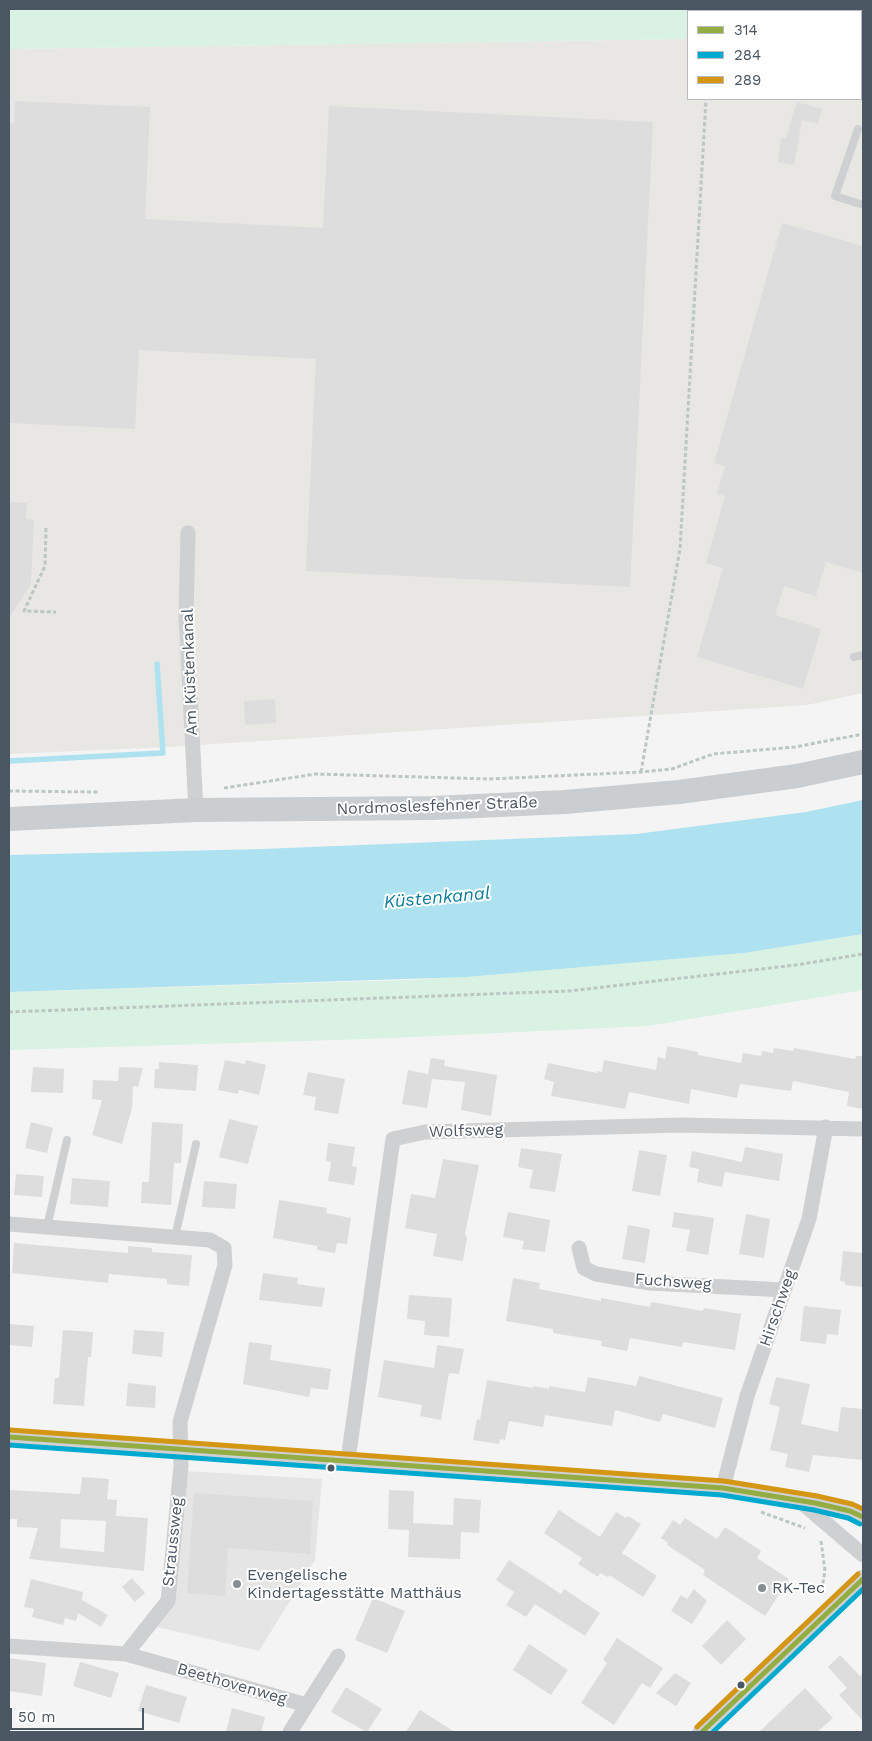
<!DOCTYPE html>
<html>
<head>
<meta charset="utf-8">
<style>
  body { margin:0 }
  #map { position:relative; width:872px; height:1741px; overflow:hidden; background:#f4f4f4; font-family:"Work Sans",sans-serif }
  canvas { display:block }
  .frame { position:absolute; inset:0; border:10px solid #4a5661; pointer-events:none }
  .legend { position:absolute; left:687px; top:10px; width:175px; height:90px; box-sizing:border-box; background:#fff; border:1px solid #b7bbc0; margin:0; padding:6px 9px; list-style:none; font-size:15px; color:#4a5661 }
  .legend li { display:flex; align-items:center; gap:10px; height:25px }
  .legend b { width:25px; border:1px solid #b7bbc0 }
  .scale { position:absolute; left:10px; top:1708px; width:134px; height:22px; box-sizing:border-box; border:2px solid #4a5661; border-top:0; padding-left:6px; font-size:15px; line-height:18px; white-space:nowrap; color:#4a5661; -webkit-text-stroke:4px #fff; paint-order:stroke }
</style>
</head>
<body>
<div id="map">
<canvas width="872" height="1741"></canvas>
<div class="frame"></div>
<ul class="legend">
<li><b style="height:6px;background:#94ad42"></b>314</li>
<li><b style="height:6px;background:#00a9ce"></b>284</li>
<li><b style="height:6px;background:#d49613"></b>289</li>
</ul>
<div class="scale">50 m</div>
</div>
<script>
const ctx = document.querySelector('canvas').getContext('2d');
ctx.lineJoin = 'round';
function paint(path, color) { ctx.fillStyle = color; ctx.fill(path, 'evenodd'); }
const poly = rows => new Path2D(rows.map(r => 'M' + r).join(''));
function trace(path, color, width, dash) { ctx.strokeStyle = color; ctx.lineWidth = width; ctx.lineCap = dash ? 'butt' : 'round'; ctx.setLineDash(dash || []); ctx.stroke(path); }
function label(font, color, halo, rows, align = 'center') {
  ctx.font = font + ' "Work Sans",sans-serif'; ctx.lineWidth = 4; ctx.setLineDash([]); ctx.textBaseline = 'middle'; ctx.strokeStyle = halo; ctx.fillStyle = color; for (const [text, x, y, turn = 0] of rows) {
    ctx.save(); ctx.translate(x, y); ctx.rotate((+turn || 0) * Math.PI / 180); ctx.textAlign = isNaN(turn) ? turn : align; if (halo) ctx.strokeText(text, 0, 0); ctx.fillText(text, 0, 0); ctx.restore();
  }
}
const commercial = poly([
  [687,9,863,9,863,693,807,705,170,747,9,754,9,49,685,39],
  [688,11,861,11,861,99,688,99]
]);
const education = poly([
  [185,1471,322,1479,315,1560,259,1651,153,1626,171,1607]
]);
const green = poly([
  [9,9,687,9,686,39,9,49],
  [863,934,863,990,648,1026,368,1039,9,1050,9,992,412,980,744,953]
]);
const water = poly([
  [863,800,863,934,744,953,466,977,9,992,9,855,262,849,636,834,806,812]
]);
const stream = poly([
  [9,761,163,753,157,664]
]);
const building = poly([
  [15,101,150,107,145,219,323,228,329,106,653,122,630,587,306,571,316,359,139,350,135,429,9,423,9,123,14,123],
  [797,102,822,109,818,124,802,120,794,165,778,162,781,138,786,138],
  [782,223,863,246,863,573,826,562,816,596,784,586,775,615,821,629,803,689,697,657,723,568,706,563,725,496,717,494,725,466,714,463],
  [9,502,27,503,26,519,34,520,31,584,9,618],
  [275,699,276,723,245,725,244,701],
  [667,1046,698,1052,698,1055,741,1063,743,1053,761,1056,762,1051,773,1053,774,1048,793,1051,794,1048,855,1059,856,1056,863,1056,863,1109,847,1106,849,1092,793,1081,791,1091,740,1084,737,1098,691,1089,689,1104,629,1092,625,1109,551,1096,554,1082,544,1079,548,1063,597,1073,597,1071,602,1072,604,1060,656,1070,658,1057,665,1059],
  [431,1058,445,1060,444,1066,497,1075,491,1116,461,1110,465,1082,432,1079,427,1108,402,1104,408,1070,428,1074],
  [225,1060,245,1064,246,1060,266,1065,259,1095,239,1090,238,1094,218,1090],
  [159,1062,198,1065,196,1091,154,1088,155,1069,159,1069],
  [33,1067,64,1069,63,1093,31,1092],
  [119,1067,143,1068,138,1087,133,1086,132,1108,122,1144,92,1135,102,1100,92,1099,93,1080,118,1081],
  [308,1072,345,1079,338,1114,314,1110,316,1097,303,1095],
  [229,1119,258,1126,248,1164,219,1157],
  [31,1122,53,1128,47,1153,25,1148],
  [152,1122,183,1124,181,1163,174,1163,171,1205,141,1203,142,1182,149,1182],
  [328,1143,355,1147,352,1166,357,1167,354,1185,328,1181,331,1162,326,1161],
  [745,1147,783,1154,779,1181,725,1172,722,1187,697,1182,699,1169,689,1167,692,1151,742,1162],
  [521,1148,562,1154,555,1192,529,1188,533,1170,518,1167],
  [639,1150,667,1155,660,1196,632,1191],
  [443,1159,479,1165,465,1234,467,1238,463,1261,433,1256,437,1234,405,1228,411,1194,435,1198],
  [16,1174,44,1176,42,1197,14,1195],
  [72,1178,110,1181,108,1207,70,1204],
  [204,1181,237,1184,235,1209,202,1207],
  [279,1200,327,1208,326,1213,351,1218,347,1244,337,1243,335,1253,317,1250,317,1246,273,1238],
  [508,1212,550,1220,545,1252,522,1249,524,1241,503,1237],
  [674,1212,714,1218,708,1255,686,1251,690,1230,672,1227],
  [746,1214,770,1219,764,1258,739,1254],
  [628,1225,650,1229,645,1263,622,1259],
  [14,1243,128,1253,128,1246,152,1248,152,1252,192,1255,189,1286,167,1284,167,1279,109,1274,108,1283,12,1273],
  [843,1251,863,1253,863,1287,845,1285,845,1282,840,1281],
  [263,1273,298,1278,297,1284,325,1288,322,1307,259,1300],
  [513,1278,540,1283,539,1289,601,1301,601,1298,650,1307,651,1302,703,1311,704,1308,741,1314,735,1350,683,1342,682,1347,630,1338,627,1351,601,1346,602,1341,553,1333,553,1329,506,1321],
  [409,1295,452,1298,449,1337,424,1335,425,1321,407,1319],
  [804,1306,841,1310,838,1335,827,1334,826,1344,800,1341],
  [9,1324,34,1326,32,1347,9,1345],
  [63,1330,93,1332,91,1357,88,1357,84,1406,53,1404,55,1378,59,1378],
  [134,1330,164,1332,162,1357,132,1354],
  [249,1342,272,1345,270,1360,331,1369,328,1390,311,1388,309,1397,243,1384],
  [437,1345,464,1349,459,1374,449,1373,441,1420,420,1416,422,1405,378,1397,384,1360,434,1368],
  [639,1376,723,1398,715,1428,663,1414,660,1422,615,1410,612,1426,545,1415,543,1427,509,1421,505,1440,500,1439,499,1444,473,1440,477,1419,480,1420,487,1380,533,1388,533,1386,549,1389,549,1386,585,1392,588,1377,636,1386],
  [776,1377,810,1384,801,1424,838,1432,841,1407,863,1409,863,1460,813,1455,809,1472,785,1467,788,1454,770,1450,780,1407,769,1404],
  [128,1383,156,1386,155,1408,126,1406],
  [82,1477,109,1479,107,1499,117,1500,116,1516,148,1518,144,1571,29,1559,38,1528,17,1527,17,1519,9,1519,9,1490,80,1494],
  [61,1519,106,1521,104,1552,60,1548],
  [389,1490,414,1491,413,1523,453,1525,454,1498,481,1500,479,1533,461,1532,460,1559,408,1557,409,1530,388,1529],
  [194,1493,313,1501,310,1554,228,1548,225,1596,187,1593],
  [559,1510,600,1537,616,1512,626,1518,628,1516,641,1524,622,1553,657,1576,643,1597,609,1575,608,1577,600,1573,598,1577,578,1564,582,1558,544,1533],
  [685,1518,717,1539,725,1527,761,1551,757,1558,789,1579,765,1616,703,1575,705,1570,667,1545,668,1543,661,1538,673,1520,680,1525],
  [509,1560,561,1594,564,1589,600,1613,585,1636,535,1604,526,1617,506,1605,514,1592,496,1580],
  [132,1578,145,1593,135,1602,122,1587],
  [31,1579,83,1592,82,1600,108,1615,101,1627,78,1613,76,1621,65,1618,63,1625,32,1617,34,1609,24,1607],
  [694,1589,707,1601,692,1624,671,1611,681,1595,687,1599],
  [373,1598,405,1611,387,1653,355,1640],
  [727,1620,746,1639,721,1665,702,1646],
  [617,1638,663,1668,650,1688,642,1683,614,1725,581,1703,607,1663,603,1660],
  [529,1644,568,1670,551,1695,513,1670],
  [840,1655,860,1676,863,1673,863,1721,839,1695,847,1688,828,1667],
  [9,1658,46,1663,42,1696,9,1691],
  [80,1662,119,1673,111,1698,73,1686],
  [675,1673,691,1683,676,1706,656,1693],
  [146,1685,187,1697,179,1723,138,1711],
  [346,1687,382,1709,367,1732,331,1712],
  [805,1688,833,1718,817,1732,759,1732],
  [232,1708,265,1717,261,1732,226,1732],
  [420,1710,455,1732,406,1732]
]);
const path = poly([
  [711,11,711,9],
  [46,528,45,566,24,611,56,612],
  [641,772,680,549,706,99],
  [224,788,316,774,489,779,641,772,672,769,713,754,795,747,863,734],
  [9,791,98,792],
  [9,1012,569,991,796,965,863,954],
  [761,1512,805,1528],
  [821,1541,825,1571,821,1594]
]);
const service = poly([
  [858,129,835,196,863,205],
  [854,657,863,655],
  [47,1227,67,1140],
  [175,1237,196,1144]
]);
const minor = poly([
  [188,533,186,617,196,810],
  [9,1224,210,1240,224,1248,225,1265,180,1422,181,1466,168,1601,126,1654],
  [579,1248,584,1268,596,1274,650,1283,784,1290],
  [9,1437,723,1488,815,1503,850,1511,863,1517],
  [348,1460,393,1139,425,1132,681,1125,863,1129],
  [723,1488,747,1396,809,1219,826,1127],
  [800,1501,863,1555],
  [9,1646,126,1654,307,1705,290,1732],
  [307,1705,338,1656]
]);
const tertiary = poly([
  [702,1732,863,1579]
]);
const primary = poly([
  [9,819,196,810,433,808,565,802,679,792,797,776,863,762]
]);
const bus1 = poly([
  [9,1437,723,1488,815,1503,850,1511,863,1517],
  [702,1732,863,1579]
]);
const bus2 = poly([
  [9,1445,722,1495,814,1510,848,1518,860,1524],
  [713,1732,863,1589]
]);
const bus3 = poly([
  [10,1430,724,1481,817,1496,852,1504,863,1509],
  [697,1727,858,1574]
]);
const markers = [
  [331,1468,4.5,"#4a5661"],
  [237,1584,5,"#868d94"],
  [762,1588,5,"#868d94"],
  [741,1685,4.5,"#4a5661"]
];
const streetNames = [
  ["Am Küstenkanal",190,672,-92],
  ["Nordmoslesfehner Straße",437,806,-2],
  ["Wolfsweg",466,1131,-2],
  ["Fuchsweg",673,1282,4],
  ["Hirschweg",778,1308,-71],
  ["Straussweg",173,1542,-84],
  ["Beethovenweg",232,1684,16]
];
const poiNames = [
  ["Evengelische",247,1575],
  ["Kindertagesstätte Matthäus",247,1593],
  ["RK-Tec",772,1588]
];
const waterNames = [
  ["Küstenkanal",437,898,-5]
];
paint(commercial, '#e8e7e3');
paint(education, '#e6e5e6');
paint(green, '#d9f2e3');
paint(water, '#aee2f0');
trace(stream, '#aee2f0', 5.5);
paint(building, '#ddddde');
trace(path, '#bcc7c4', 3, [4, 2.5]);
trace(service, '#ced0d2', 8);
trace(minor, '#ced0d2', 15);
trace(tertiary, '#ced0d2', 19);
trace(primary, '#caced1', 24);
trace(bus1, '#94ad42', 5);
trace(bus2, '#00a9ce', 5);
trace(bus3, '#d49613', 5);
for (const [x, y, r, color] of markers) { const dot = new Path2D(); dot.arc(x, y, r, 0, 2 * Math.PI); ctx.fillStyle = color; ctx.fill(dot); trace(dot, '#fff', 2); }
label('16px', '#4a5661', '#fff', streetNames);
label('16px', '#4a5661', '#fff', poiNames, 'left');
label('italic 18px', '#0c7c9b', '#fff', waterNames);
</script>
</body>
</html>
